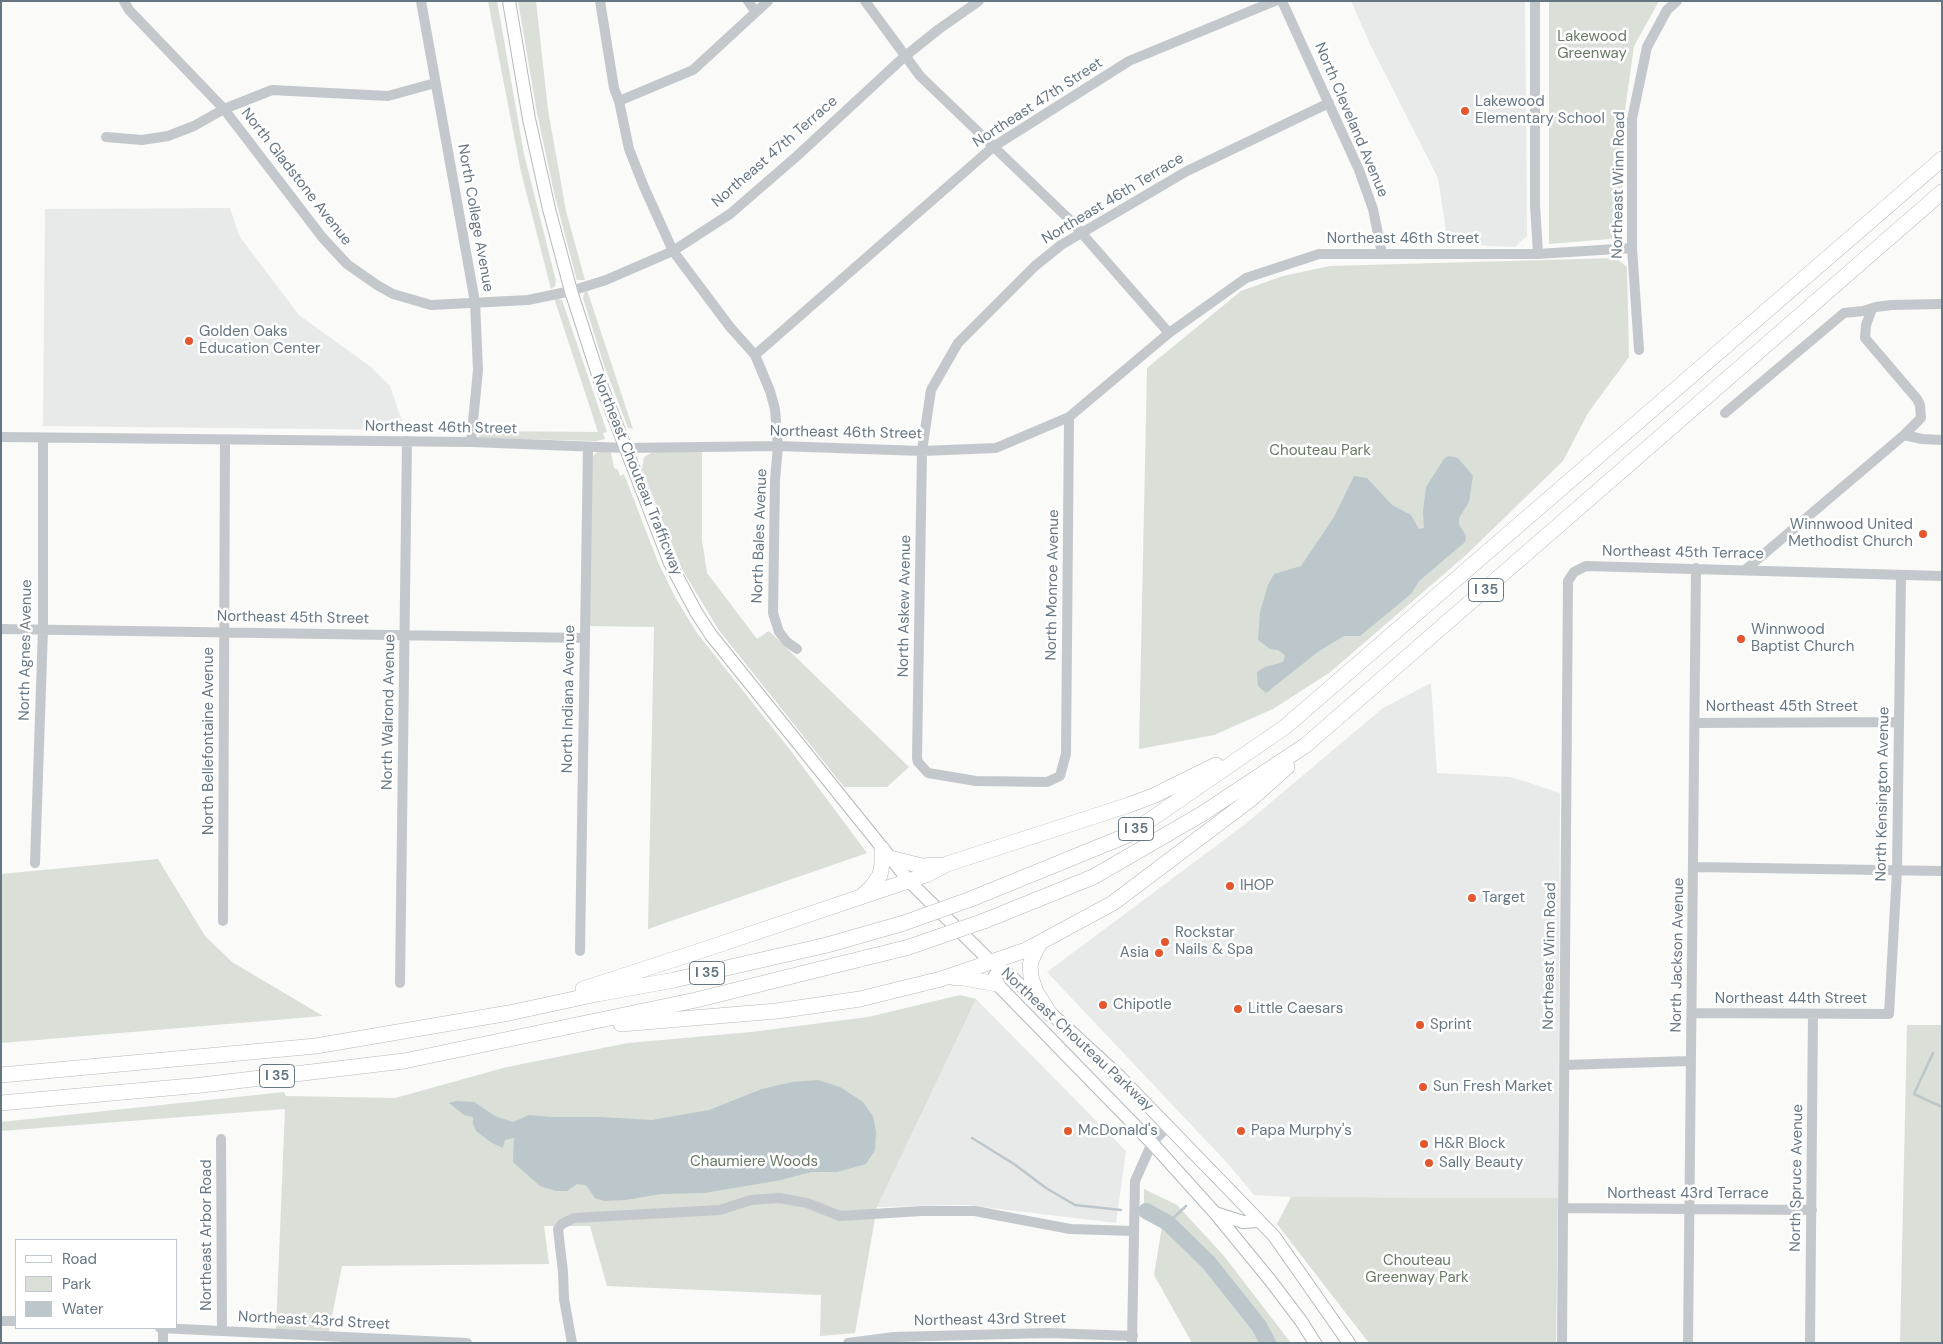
<!DOCTYPE html>
<html>
<head>
<meta charset="utf-8">
<style>
  body { margin:0 }
  #map { position:relative; width:1943px; height:1344px; overflow:hidden; background:#fafaf8; font-family:"DM Sans",sans-serif }
  canvas { display:block }
  .frame { position:absolute; inset:0; border:2px solid #657683; pointer-events:none }
  .legend { position:absolute; left:15px; top:1239px; width:162px; height:90px; box-sizing:border-box; background:#fff; border:1px solid #c1c8cd; margin:0; padding:6px 9px; list-style:none; font-size:15px; color:#657683 }
  .legend li { display:flex; align-items:center; gap:10px; height:25px }
  .legend b { width:25px; border:1px solid #c1c8cd }
</style>
</head>
<body>
<div id="map">
<canvas width="1943" height="1344"></canvas>
<div class="frame"></div>
<ul class="legend">
<li><b style="height:6px;background:#fff"></b>Road</li>
<li><b style="height:14px;background:#dadfd7"></b>Park</li>
<li><b style="height:14px;background:#bbc7cb"></b>Water</li>
</ul>
</div>
<script>
const ctx = document.querySelector('canvas').getContext('2d');
ctx.lineJoin = 'round';
function paint(path, color) { ctx.fillStyle = color; ctx.fill(path, 'evenodd'); }
const poly = rows => new Path2D(rows.map(r => 'M' + r).join(''));
function trace(path, color, width, dash) { ctx.strokeStyle = color; ctx.lineWidth = width; ctx.lineCap = dash ? 'butt' : 'round'; ctx.setLineDash(dash || []); ctx.stroke(path); }
function label(font, color, halo, rows, align = 'center') {
  ctx.font = font + ' "DM Sans",sans-serif'; ctx.lineWidth = 5; ctx.setLineDash([]); ctx.textBaseline = 'middle'; ctx.strokeStyle = halo; ctx.fillStyle = color; for (const [text, x, y, turn = 0] of rows) {
    ctx.save(); ctx.translate(x, y); ctx.rotate((+turn || 0) * Math.PI / 180); ctx.textAlign = isNaN(turn) ? turn : align; if (halo) ctx.strokeText(text, 0, 0); ctx.fillText(text, 0, 0); ctx.restore();
  }
}
const built = poly([
  [1351,1,1525,1,1527,236,1515,247,1448,244,1438,178,1370,44],
  [230,208,240,237,299,315,371,367,390,386,405,430,43,426,45,209],
  [1431,683,1437,773,1511,777,1560,793,1558,1198,1291,1197,1254,1195,1230,1166,1047,972,1244,825,1383,708],
  [976,999,1126,1151,1116,1223,966,1205,877,1207]
]);
const green = poly([
  [488,1,497,1,524,154,556,281,555,286,551,289,521,172],
  [518,1,536,1,548,110,566,211,585,280,577,280,576,277,555,197,537,113],
  [1549,1,1659,1,1634,46,1624,117,1621,238,1549,244],
  [1616,258,1627,267,1629,357,1588,413,1563,461,1465,556,1329,673,1273,709,1214,735,1139,749,1147,368,1241,291,1283,276,1330,266],
  [587,291,590,299,633,429,628,428,604,365,583,298,584,293],
  [554,298,562,300,607,432,603,433,605,439,596,441,482,438,477,435,476,431,598,432],
  [598,451,611,452,614,468,618,470,620,476,624,474,658,562,675,597,697,633,791,751,867,853,648,929,654,627,589,626,591,458],
  [653,452,702,452,702,540,707,573,757,639,769,631,909,767,887,787,844,787,718,629,682,569,642,469,644,457],
  [158,859,205,936,232,962,323,1016,1,1043,1,874],
  [960,995,976,999,877,1207,855,1333,820,1336,821,1295,607,1286,590,1226,544,1226,549,1264,342,1266,329,1331,276,1329,285,1109,1,1131,1,1122,284,1092,286,1096,395,1098,507,1067,628,1043,751,1032,868,1017],
  [1907,1025,1942,1025,1942,1343,1900,1343],
  [1144,1189,1177,1205,1224,1256,1291,1343,1192,1343,1154,1275,1162,1226,1144,1217],
  [1291,1197,1558,1198,1556,1343,1369,1343,1277,1224]
]);
const water = poly([
  [1448,456,1458,458,1473,476,1469,502,1459,518,1459,524,1466,536,1465,542,1419,581,1411,594,1360,636,1344,636,1319,651,1266,693,1258,686,1257,672,1265,667,1283,662,1285,655,1278,650,1270,649,1258,640,1260,612,1268,585,1274,574,1301,566,1334,517,1354,476,1367,478,1392,505,1411,515,1419,529,1424,528,1423,512,1426,487,1444,459],
  [818,1080,840,1087,863,1102,873,1116,876,1132,875,1150,866,1164,837,1172,811,1172,781,1180,704,1193,661,1194,626,1200,604,1201,595,1198,586,1185,577,1184,567,1191,557,1191,540,1186,513,1162,514,1138,505,1140,503,1148,492,1143,476,1131,473,1124,473,1117,464,1115,449,1103,456,1101,474,1102,495,1116,513,1122,529,1115,552,1117,600,1117,652,1120,709,1110,762,1089,792,1082]
]);
const stream = poly([
  [1933,1053,1914,1094,1942,1107],
  [972,1138,1014,1164,1046,1188,1075,1205,1121,1210],
  [1168,1223,1186,1206]
]);
const river = poly([
  [1146,1211,1168,1223,1209,1263,1259,1326,1268,1343]
]);
const minor = poly([
  [124,1,129,10,224,109,322,237,347,264,377,285,393,294,431,305,528,300,571,291,606,280,673,251,730,214,797,156,904,57,939,29,979,1],
  [421,1,475,302,478,370,471,442],
  [600,1,614,88,619,101,629,149,644,187,673,251,730,327,755,355,770,391,775,409,778,446,775,480,773,613,779,632,787,642,797,649],
  [748,1,755,11],
  [865,1,920,76,1071,221,1169,333],
  [1282,1,1359,170,1373,209,1382,254],
  [1535,1,1535,205,1538,254],
  [619,101,693,70,768,1],
  [106,137,142,140,168,136,194,126,224,109,272,90,388,96,435,83],
  [1639,350,1632,248,1632,119,1647,47,1667,10,1677,1],
  [755,355,993,147,1129,61,1275,1],
  [1725,413,1844,313,1863,311,1876,307,1891,305,1942,304],
  [1069,417,1066,754,1060,776,1047,782,976,781,928,773,918,762,917,758,922,451,931,390,958,343,1035,266,1061,245,1187,171,1329,103],
  [1904,435,1922,439,1942,440],
  [1,437,471,442,625,448,778,446,922,451,996,448,1069,417,1169,333,1246,278,1319,254,1538,254,1632,248],
  [1745,570,1904,435,1921,418,1920,405,1917,399,1865,338,1866,325,1872,309],
  [1,629,584,638],
  [1695,723,1899,722],
  [35,863,43,629,43,438],
  [1694,867,1942,871],
  [223,921,225,441],
  [580,951,588,447],
  [400,983,407,441],
  [1693,1013,1889,1014,1897,871,1901,575],
  [1564,1065,1690,1061],
  [221,1139,222,1331],
  [1563,1208,1812,1210],
  [1,1321,16,1321],
  [160,1328,467,1343],
  [163,1343,163,1328],
  [572,1343,564,1299,563,1272,558,1229,562,1224,574,1218,720,1210,751,1200,779,1198,807,1203,840,1216,922,1211,975,1211,1070,1229,1134,1231],
  [848,1343,894,1337,1048,1333,1133,1336],
  [1132,1343,1135,1181,1152,1143,1168,1126],
  [1562,1343,1568,581,1574,572,1586,566,1942,576],
  [1688,1343,1696,568],
  [1810,1343,1813,1014]
]);
const major = poly([
  [509,1,529,119,549,209,571,291,601,384,670,563,696,612,711,635,909,881,991,962,1007,973,1120,1077,1274,1236,1349,1343],
  [995,975,997,984,1152,1143,1215,1213,1270,1280,1301,1321,1315,1343],
  [1215,1213,1243,1222,1258,1221]
]);
const highway = poly([
  [890,858,922,866,940,865],
  [863,895,872,887,880,875,882,864,882,849],
  [971,899,1128,835,1285,727,1942,159],
  [984,921,1093,877,1202,814,1306,745,1942,192],
  [1040,943,1034,954,1030,965,1031,977,1036,992,1050,1014],
  [955,978,964,978,997,984],
  [583,989,709,948,926,875,947,864,1129,805,1153,796,1216,765],
  [621,1024,777,1011,860,999,941,979,1026,950,1113,903,1251,799,1287,767],
  [1,1075,316,1046,509,1013,597,994,674,980,827,945,904,923],
  [1,1103,202,1085,404,1061,696,1000,909,947]
]);
const highwayBridge = poly([
  [904,923,971,899],
  [909,947,984,921]
]);
const markers = [
  [1465,111,5,"#e4572e"],
  [189,341,5,"#e4572e"],
  [1923,534,5,"#e4572e"],
  [1741,639,5,"#e4572e"],
  [1230,886,5,"#e4572e"],
  [1472,898,5,"#e4572e"],
  [1165,942,5,"#e4572e"],
  [1159,953,5,"#e4572e"],
  [1103,1005,5,"#e4572e"],
  [1238,1009,5,"#e4572e"],
  [1420,1025,5,"#e4572e"],
  [1423,1087,5,"#e4572e"],
  [1068,1131,5,"#e4572e"],
  [1241,1131,5,"#e4572e"],
  [1424,1144,5,"#e4572e"],
  [1429,1163,5,"#e4572e"]
];
const shields = [
  [1486,590,35],
  [1136,829,35],
  [707,973,35],
  [277,1076,35]
];
const shieldNames = [
  ["I 35",1486,590],
  ["I 35",1136,829],
  ["I 35",707,973],
  ["I 35",277,1076]
];
const parkNames = [
  ["Lakewood",1592,37],
  ["Greenway",1592,54],
  ["Chouteau Park",1320,451],
  ["Chaumiere Woods",754,1162],
  ["Chouteau",1417,1261],
  ["Greenway Park",1417,1278]
];
const poiNames = [
  ["Lakewood",1475,102],
  ["Elementary School",1475,119],
  ["Golden Oaks",199,332],
  ["Education Center",199,349],
  ["Winnwood United",1913,525,"right"],
  ["Methodist Church",1913,542,"right"],
  ["Winnwood",1751,630],
  ["Baptist Church",1751,647],
  ["IHOP",1240,886],
  ["Target",1482,898],
  ["Rockstar",1175,933],
  ["Nails & Spa",1175,950],
  ["Asia",1149,953,"right"],
  ["Chipotle",1113,1005],
  ["Little Caesars",1248,1009],
  ["Sprint",1430,1025],
  ["Sun Fresh Market",1433,1087],
  ["McDonald's",1078,1131],
  ["Papa Murphy's",1251,1131],
  ["H&R Block",1434,1144],
  ["Sally Beauty",1439,1163]
];
const streetNames = [
  ["Northeast 47th Street",1038,103,-33],
  ["North Cleveland Avenue",1351,120,67],
  ["Northeast 47th Terrace",775,152,-41],
  ["North Gladstone Avenue",296,177,52],
  ["Northeast Winn Road",1619,185,-89],
  ["Northeast 46th Terrace",1113,199,-31],
  ["North College Avenue",475,218,80],
  ["Northeast 46th Street",1403,239],
  ["Northeast 46th Street",441,428,1],
  ["Northeast 46th Street",846,433,1],
  ["Northeast Chouteau Trafficway",637,475,68],
  ["North Bales Avenue",760,536,-88],
  ["Northeast 45th Terrace",1683,553,1],
  ["North Monroe Avenue",1053,585,-89],
  ["North Askew Avenue",905,606,-89],
  ["Northeast 45th Street",293,618,1],
  ["North Agnes Avenue",26,650,-89],
  ["North Indiana Avenue",569,699,-89],
  ["Northeast 45th Street",1782,707],
  ["North Walrond Avenue",389,712,-89],
  ["North Bellefontaine Avenue",209,741,-90],
  ["North Kensington Avenue",1883,794,-89],
  ["North Jackson Avenue",1678,955,-89],
  ["Northeast Winn Road",1550,956,-89],
  ["Northeast 44th Street",1791,999],
  ["Northeast Chouteau Parkway",1077,1040,43],
  ["North Spruce Avenue",1797,1178,-89],
  ["Northeast 43rd Terrace",1688,1194],
  ["Northeast Arbor Road",207,1235,-90],
  ["Northeast 43rd Street",990,1320,-1],
  ["Northeast 43rd Street",314,1321,3]
];
paint(built, '#e8e9e9');
paint(green, '#dadfd7');
paint(water, '#bbc7cb');
trace(stream, '#bbc7cb', 2.5);
trace(river, '#bbc7cb', 16);
trace(major, '#b5babe', 14);
trace(highway, '#b4b9bd', 16);
trace(minor, '#c3c8cc', 10);
trace(major, '#fff', 12);
trace(highway, '#fff', 15);
trace(highwayBridge, '#b4b9bd', 16, []);
trace(highwayBridge, '#fff', 15);
for (const [x, y, r, color] of markers) { const dot = new Path2D(); dot.arc(x, y, r, 0, 2 * Math.PI); ctx.fillStyle = color; ctx.fill(dot); trace(dot, '#fff', 2); }
for (const [x, y, w] of shields) { const box = new Path2D(); box.roundRect(x - w / 2, y - 11.5, w, 23, 4); ctx.fillStyle = '#fff'; ctx.fill(box); trace(box, '#657683', 1); }
label('bold 14px', '#657683', null, shieldNames);
label('15px', '#687a64', '#fff', parkNames);
label('15px', '#657683', '#fff', poiNames, 'left');
label('15px', '#657683', '#fff', streetNames);
</script>
</body>
</html>
